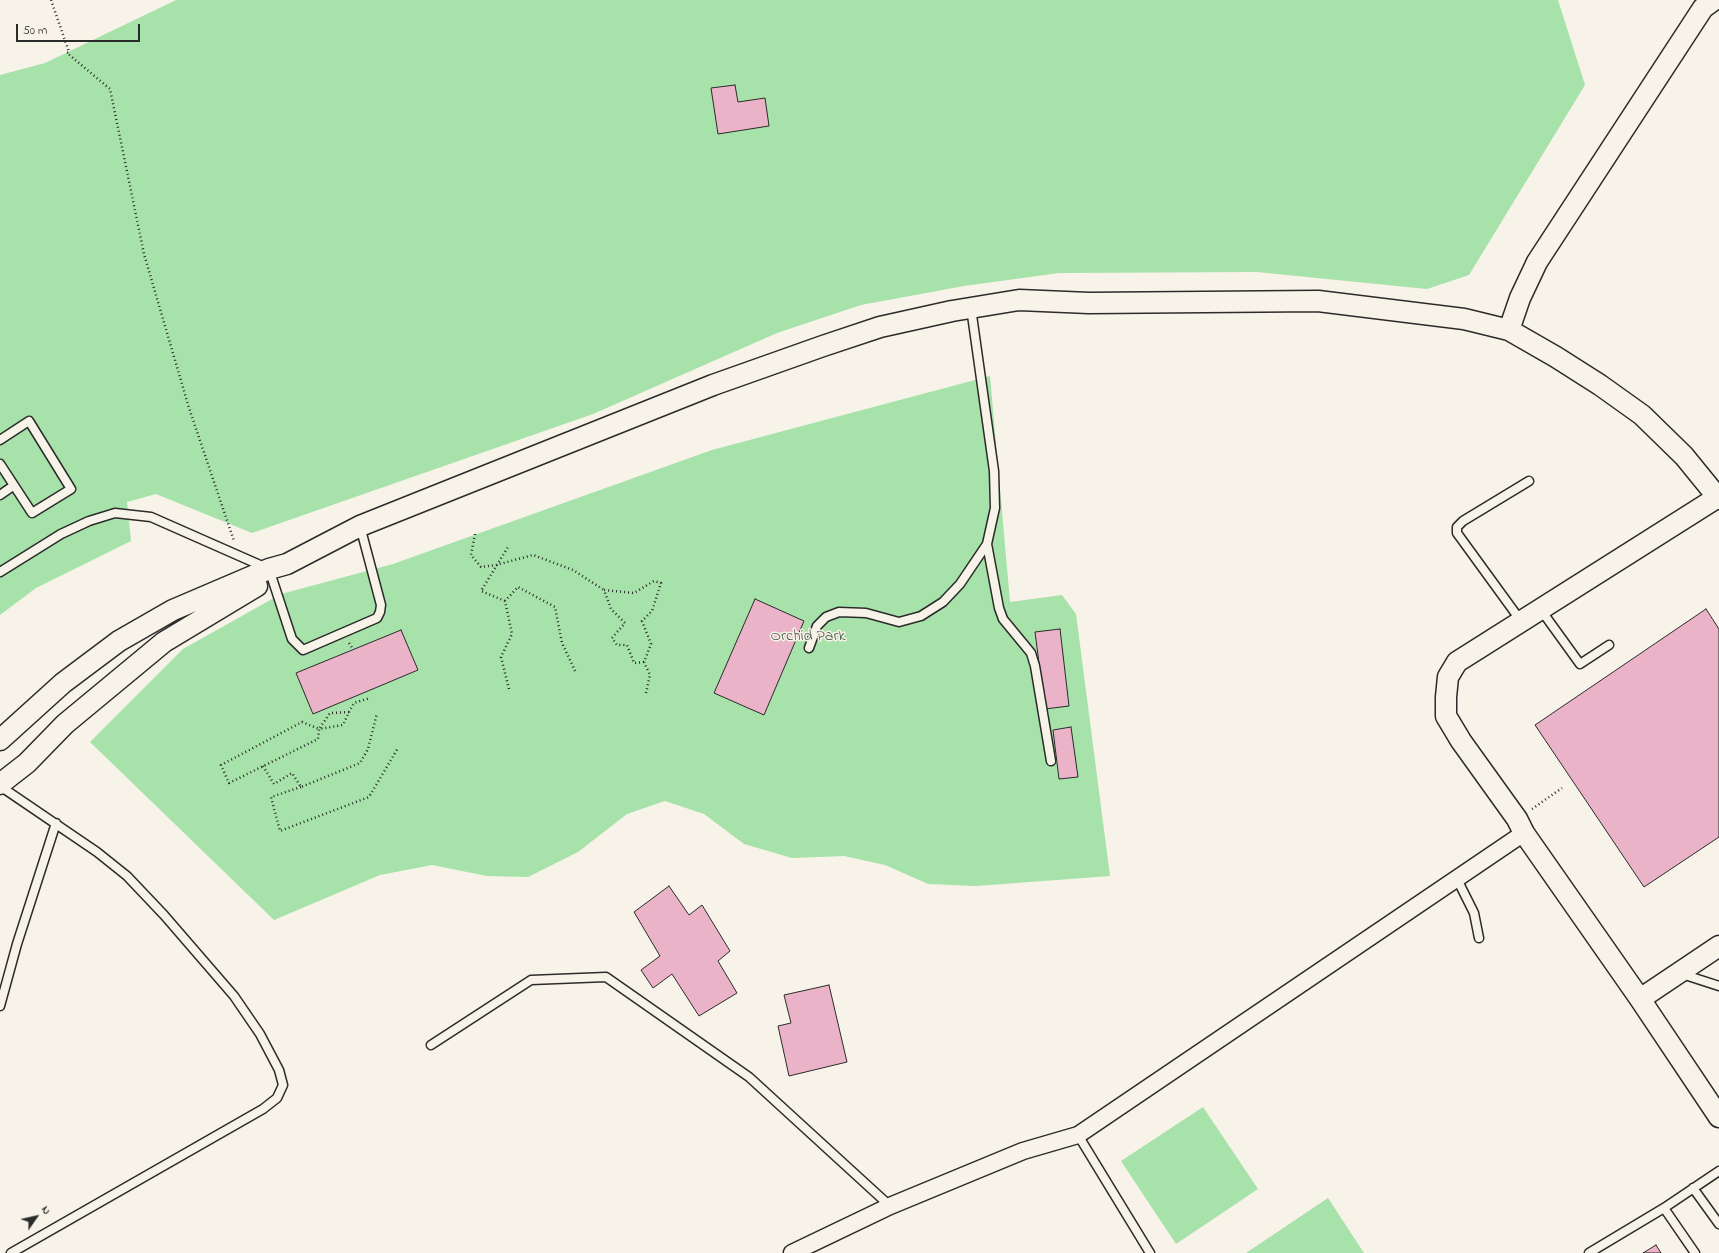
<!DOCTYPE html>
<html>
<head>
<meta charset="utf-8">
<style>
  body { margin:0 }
  #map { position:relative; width:1719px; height:1253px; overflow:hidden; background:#f7f3e8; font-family:"Indie Flower",sans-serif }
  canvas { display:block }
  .north { position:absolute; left:16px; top:1197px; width:40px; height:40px; -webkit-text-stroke:3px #f7f3e8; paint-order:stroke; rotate:56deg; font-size:11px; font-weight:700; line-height:16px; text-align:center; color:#2b2b2b }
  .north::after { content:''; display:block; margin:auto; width:14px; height:18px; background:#2b2b2b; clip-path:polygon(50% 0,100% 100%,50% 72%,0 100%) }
  .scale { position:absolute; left:16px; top:24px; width:124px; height:18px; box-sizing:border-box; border:2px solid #2b2b2b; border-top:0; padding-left:5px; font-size:12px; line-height:14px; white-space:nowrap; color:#2b2b2b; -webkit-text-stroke:3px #f7f3e8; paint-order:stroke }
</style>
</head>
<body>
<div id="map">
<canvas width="1719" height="1253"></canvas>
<div class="north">N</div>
<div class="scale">50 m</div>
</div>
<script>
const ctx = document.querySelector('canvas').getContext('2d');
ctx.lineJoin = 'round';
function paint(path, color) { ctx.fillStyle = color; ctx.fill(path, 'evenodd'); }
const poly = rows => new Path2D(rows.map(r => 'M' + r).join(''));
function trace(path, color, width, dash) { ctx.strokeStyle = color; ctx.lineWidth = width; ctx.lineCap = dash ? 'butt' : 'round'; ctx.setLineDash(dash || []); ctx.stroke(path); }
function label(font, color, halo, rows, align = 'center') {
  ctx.font = font + ' "Indie Flower",sans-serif'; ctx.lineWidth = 3; ctx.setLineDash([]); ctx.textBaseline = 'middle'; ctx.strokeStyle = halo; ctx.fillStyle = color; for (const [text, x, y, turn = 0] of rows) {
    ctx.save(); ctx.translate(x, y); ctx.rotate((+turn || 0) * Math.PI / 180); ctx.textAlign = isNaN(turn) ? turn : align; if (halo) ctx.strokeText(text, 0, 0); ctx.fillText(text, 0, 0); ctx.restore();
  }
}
const green = poly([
  [176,0,1558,0,1585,85,1469,275,1427,289,1257,272,1059,273,964,286,861,305,777,333,593,414,252,533,156,494,127,502,131,541,36,588,0,615,0,75,45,63],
  [990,376,1010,602,1062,595,1076,614,1110,876,976,886,928,884,885,865,844,856,792,858,744,844,704,814,665,801,627,814,578,852,528,877,487,876,432,865,380,875,274,920,90,742,183,649,281,594,393,564,712,450],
  [1203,1107,1258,1189,1176,1244,1121,1161],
  [1328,1198,1364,1253,1246,1253]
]);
const building = poly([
  [735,85,738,102,765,98,769,126,718,134,711,88,735,85],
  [755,599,804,621,764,715,714,693,755,599],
  [1706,609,1719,629,1719,837,1644,887,1535,725,1706,609],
  [1060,629,1069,706,1045,709,1035,632,1060,629],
  [401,630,418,670,313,714,296,673,401,630],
  [1071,727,1078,777,1059,779,1053,730,1071,727],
  [669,886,689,915,702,905,730,951,718,961,737,993,699,1016,672,974,653,988,641,970,660,956,634,912,669,886],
  [829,985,847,1062,789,1076,778,1026,791,1023,784,995,829,985],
  [1656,1245,1661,1253,1643,1253,1656,1245]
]);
const path = poly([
  [51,0,69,52,67,53,110,89,144,254,189,408,234,541],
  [475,534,471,555,481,567,496,565,533,555,573,570,604,590],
  [505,601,481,591,508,547],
  [349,643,353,649],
  [644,662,634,663,627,645,617,645,612,638,625,623,611,609,604,590,634,593,654,581,661,583,652,611,642,621,651,644,644,662,650,675,646,693],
  [509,689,501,657,512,634,505,601,518,587,555,607,562,643,576,673],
  [349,712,330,713,319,729,302,722,221,765,229,783,318,739,319,729,343,725,349,712,354,703,370,698],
  [263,766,274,784,292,773,301,787,360,763,368,749,377,713],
  [301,787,271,797,280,831,369,797,398,748],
  [1532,809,1562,788]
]);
const service = poly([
  [0,440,29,421,71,489,32,513,0,464],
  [0,495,13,486],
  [987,544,999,608,1003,619,1031,653,1035,666,1051,761],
  [0,572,61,534,89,521,115,513,151,517,269,569,292,639,303,650,377,618,380,612,381,605,360,526],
  [1541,610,1580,664,1609,645],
  [1521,621,1457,533,1457,527,1463,521,1529,481],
  [809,648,817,626,826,617,839,612,866,613,899,622,921,616,943,602,960,584,987,544,995,508,994,471,971,308],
  [0,786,97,852,127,876,164,915,234,996,260,1034,279,1070,283,1085,277,1098,263,1109,11,1253],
  [1457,879,1474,913,1479,938],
  [1682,974,1719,986],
  [0,1006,17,944,56,823],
  [431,1045,531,980,606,977,749,1077,890,1206],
  [1078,1135,1150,1253],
  [1693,1188,1719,1224],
  [1664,1208,1695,1253],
  [1589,1253,1664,1208,1719,1171]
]);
const minor = poly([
  [792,1253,890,1206,1023,1151,1078,1135,1524,833]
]);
const tertiary = poly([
  [1509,330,1520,298,1537,262,1703,8,1714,0],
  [1718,497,1457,662,1448,677,1446,697,1446,716,1461,741,1517,819,1524,833,1640,999,1719,1117],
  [0,740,63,683,119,641,173,610,269,569,287,564,360,526,713,385,823,346,880,327,952,311,1019,300,1089,303,1318,301,1464,319,1509,330,1556,357,1600,385,1642,415,1684,456,1719,499],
  [0,784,27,763,65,724,164,642,257,586],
  [1640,999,1719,946]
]);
const parkNames = [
  ["Orchid Park",808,637]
];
paint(green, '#a6e2a9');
paint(building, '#eab3c8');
trace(building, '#2b2b2b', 1);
trace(service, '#2b2b2b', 11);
trace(minor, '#2b2b2b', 19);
trace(tertiary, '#2b2b2b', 23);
trace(path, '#2b2b2b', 2.5, [1, 3]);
trace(service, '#f7f3e8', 8);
trace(minor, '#f7f3e8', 16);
trace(tertiary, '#f7f3e8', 20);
label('16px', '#4a594a', '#f7f3e8', parkNames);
</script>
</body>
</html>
